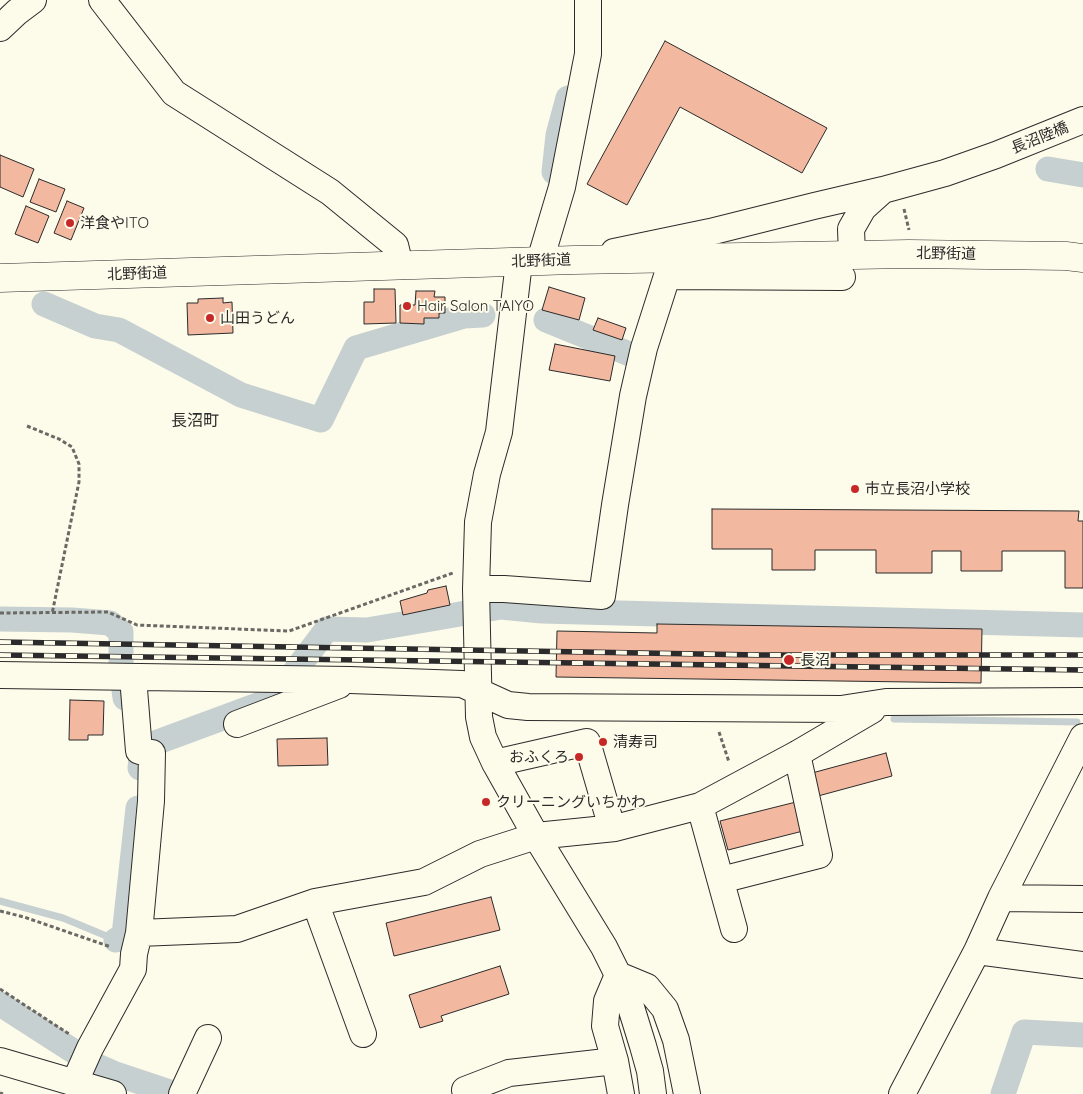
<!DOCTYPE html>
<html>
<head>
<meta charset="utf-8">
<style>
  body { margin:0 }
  canvas { display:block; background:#fdfbea }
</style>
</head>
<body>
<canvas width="1083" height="1094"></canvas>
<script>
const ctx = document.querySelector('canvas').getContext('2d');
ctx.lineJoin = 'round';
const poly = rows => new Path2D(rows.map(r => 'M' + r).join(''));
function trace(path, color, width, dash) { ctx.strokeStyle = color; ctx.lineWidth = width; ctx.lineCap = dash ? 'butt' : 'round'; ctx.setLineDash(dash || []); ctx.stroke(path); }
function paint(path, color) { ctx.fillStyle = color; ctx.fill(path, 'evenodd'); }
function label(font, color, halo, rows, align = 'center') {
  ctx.font = font + ' Quicksand,"Noto Sans JP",sans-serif'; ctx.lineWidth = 4; ctx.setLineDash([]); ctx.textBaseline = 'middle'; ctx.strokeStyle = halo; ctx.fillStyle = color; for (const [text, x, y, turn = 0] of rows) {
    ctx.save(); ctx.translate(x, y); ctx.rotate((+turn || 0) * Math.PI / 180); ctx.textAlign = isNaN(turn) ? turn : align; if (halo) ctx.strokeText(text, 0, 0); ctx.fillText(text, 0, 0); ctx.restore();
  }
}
const stream = poly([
  [894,719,1077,722],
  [0,901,63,918,116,940,133,942]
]);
const canal = poly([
  [1048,169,1083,175],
  [554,172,558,135,568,98],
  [44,304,95,326,119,330,241,395,321,420,356,348,464,316,483,315],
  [546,320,632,355],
  [0,619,72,620,110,623,121,632,121,667,125,698],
  [140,768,141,759,155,743,274,699,327,629,367,630,501,607,542,611,1083,625],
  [116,940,124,935,138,808],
  [0,1004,95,1065,113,1073,176,1094],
  [1003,1094,1024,1032,1083,1035]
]);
const building = poly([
  [665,41,827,128,802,173,680,107,627,205,587,184,665,41],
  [0,155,34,169,23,197,0,187,0,155],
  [39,179,65,189,56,212,30,202,39,179],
  [67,201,84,208,71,240,54,233,67,201],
  [26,206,49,216,38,243,15,234,26,206],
  [549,287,585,298,579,320,542,310,549,287],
  [374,289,395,289,396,323,364,324,364,302,374,302,374,289],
  [416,291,435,291,434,297,445,297,445,313,439,313,439,318,424,318,424,324,400,323,400,305,415,305,416,291],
  [223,298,223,303,232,302,233,333,188,335,187,303,198,303,198,299,223,298],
  [598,318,626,328,622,340,593,330,598,318],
  [555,344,615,356,610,381,549,370,555,344],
  [712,509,1079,511,1078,521,1083,521,1083,588,1065,588,1065,551,1002,551,1002,571,961,571,961,551,932,551,932,573,876,573,876,550,815,550,815,570,772,570,772,549,712,549,712,509],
  [446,586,450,605,403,615,400,601,427,593,428,590,446,586],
  [657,624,982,629,981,683,556,677,557,631,657,633,657,624],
  [70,700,104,701,103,735,88,735,88,740,69,740,70,700],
  [327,738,328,765,278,766,277,739,327,738],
  [886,753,892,776,818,796,812,773,886,753],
  [796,802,803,831,728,850,720,821,796,802],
  [491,897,500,930,394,956,386,923,491,897],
  [500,966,509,994,441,1016,443,1021,420,1028,409,995,500,966]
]);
const path = poly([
  [904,209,909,230],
  [27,426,59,439,72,447,79,464,79,482,52,614],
  [0,613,108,612,137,625,289,631,453,573],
  [719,732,729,762],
  [0,911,24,917,111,947],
  [0,989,69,1034],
  [0,1093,3,1094]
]);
const minor = poly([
  [102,0,174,93,330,192,395,245,400,266],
  [0,28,17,12,33,0],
  [614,252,710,232,814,206,883,190],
  [852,255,851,229,863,208,883,190,945,173,996,155,1083,120],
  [540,261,562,187,588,54,588,0],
  [519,262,499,432,487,474,478,522,476,589,479,717,483,737,495,763,536,836,604,947,618,975,630,1004,643,1046,650,1071,653,1094],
  [476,589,504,589,602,596,615,505,633,396,644,348,667,276,842,277],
  [0,675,350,680,462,684,508,705,528,707,841,709,886,702,1083,701],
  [237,724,339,685],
  [495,763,587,742,612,828],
  [700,806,734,929],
  [721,880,819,855,797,754],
  [1001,898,1083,899],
  [315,902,363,1034],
  [139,933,237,929,315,902,424,882,480,854,536,836,615,828,700,806,797,754,872,710],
  [977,951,1083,965],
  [0,1061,113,1094],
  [74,1084,90,1048,133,969,134,954,139,933,151,801,152,753,139,751,133,677],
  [465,1090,509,1073,615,1061],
  [182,1094,208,1038],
  [621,1094,615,1061,605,1026,607,1001,618,975,647,987,665,1009,676,1040,687,1094],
  [902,1094,977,951,1001,898,1083,737]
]);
const major = poly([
  [0,278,574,260,909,254,1066,256,1083,258]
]);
const rail = poly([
  [0,642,758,655,1083,655],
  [0,655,1083,670]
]);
const markers = [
  [70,223,5,"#c62828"],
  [407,306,5,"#c62828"],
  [210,318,5,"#c62828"],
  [855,489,5,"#c62828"],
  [789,660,6,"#c62828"],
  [603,742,5,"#c62828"],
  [579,757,5,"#c62828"],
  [486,802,5,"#c62828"]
];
const streetNames = [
  ["長沼陸橋",1040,138,-22],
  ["北野街道",946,254,1],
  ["北野街道",541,261,-2],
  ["北野街道",137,274,-2]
];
const poiNames = [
  ["洋食やITO",80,223],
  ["Hair Salon TAIYO",417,306],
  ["山田うどん",220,318],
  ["市立長沼小学校",865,489],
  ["長沼",800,660],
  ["清寿司",613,742],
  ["おふくろ",569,757,"right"],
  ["クリーニングいちかわ",496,802]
];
const neighbourhoodNames = [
  ["長沼町",195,421]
];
trace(stream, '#c7d0d0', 7);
trace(canal, '#c7d0d0', 25);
paint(building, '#f2b8a0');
trace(building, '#2b2b2b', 1);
trace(minor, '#2b2b2b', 28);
trace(major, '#2b2b2b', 29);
trace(path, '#6a6964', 3, [4, 2.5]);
trace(minor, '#fdfbea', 26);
trace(major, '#fdfbea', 28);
trace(rail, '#2b2b2b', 5.5);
trace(rail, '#fdfbea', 4, [11]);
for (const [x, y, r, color] of markers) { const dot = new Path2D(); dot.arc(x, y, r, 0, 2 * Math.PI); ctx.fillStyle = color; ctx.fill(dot); trace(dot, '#fdfbea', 2); }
label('15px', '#2b2b2b', '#fdfbea', streetNames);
label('15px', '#2b2b2b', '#fdfbea', poiNames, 'left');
label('16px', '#2b2b2b', '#fdfbea', neighbourhoodNames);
</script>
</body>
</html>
